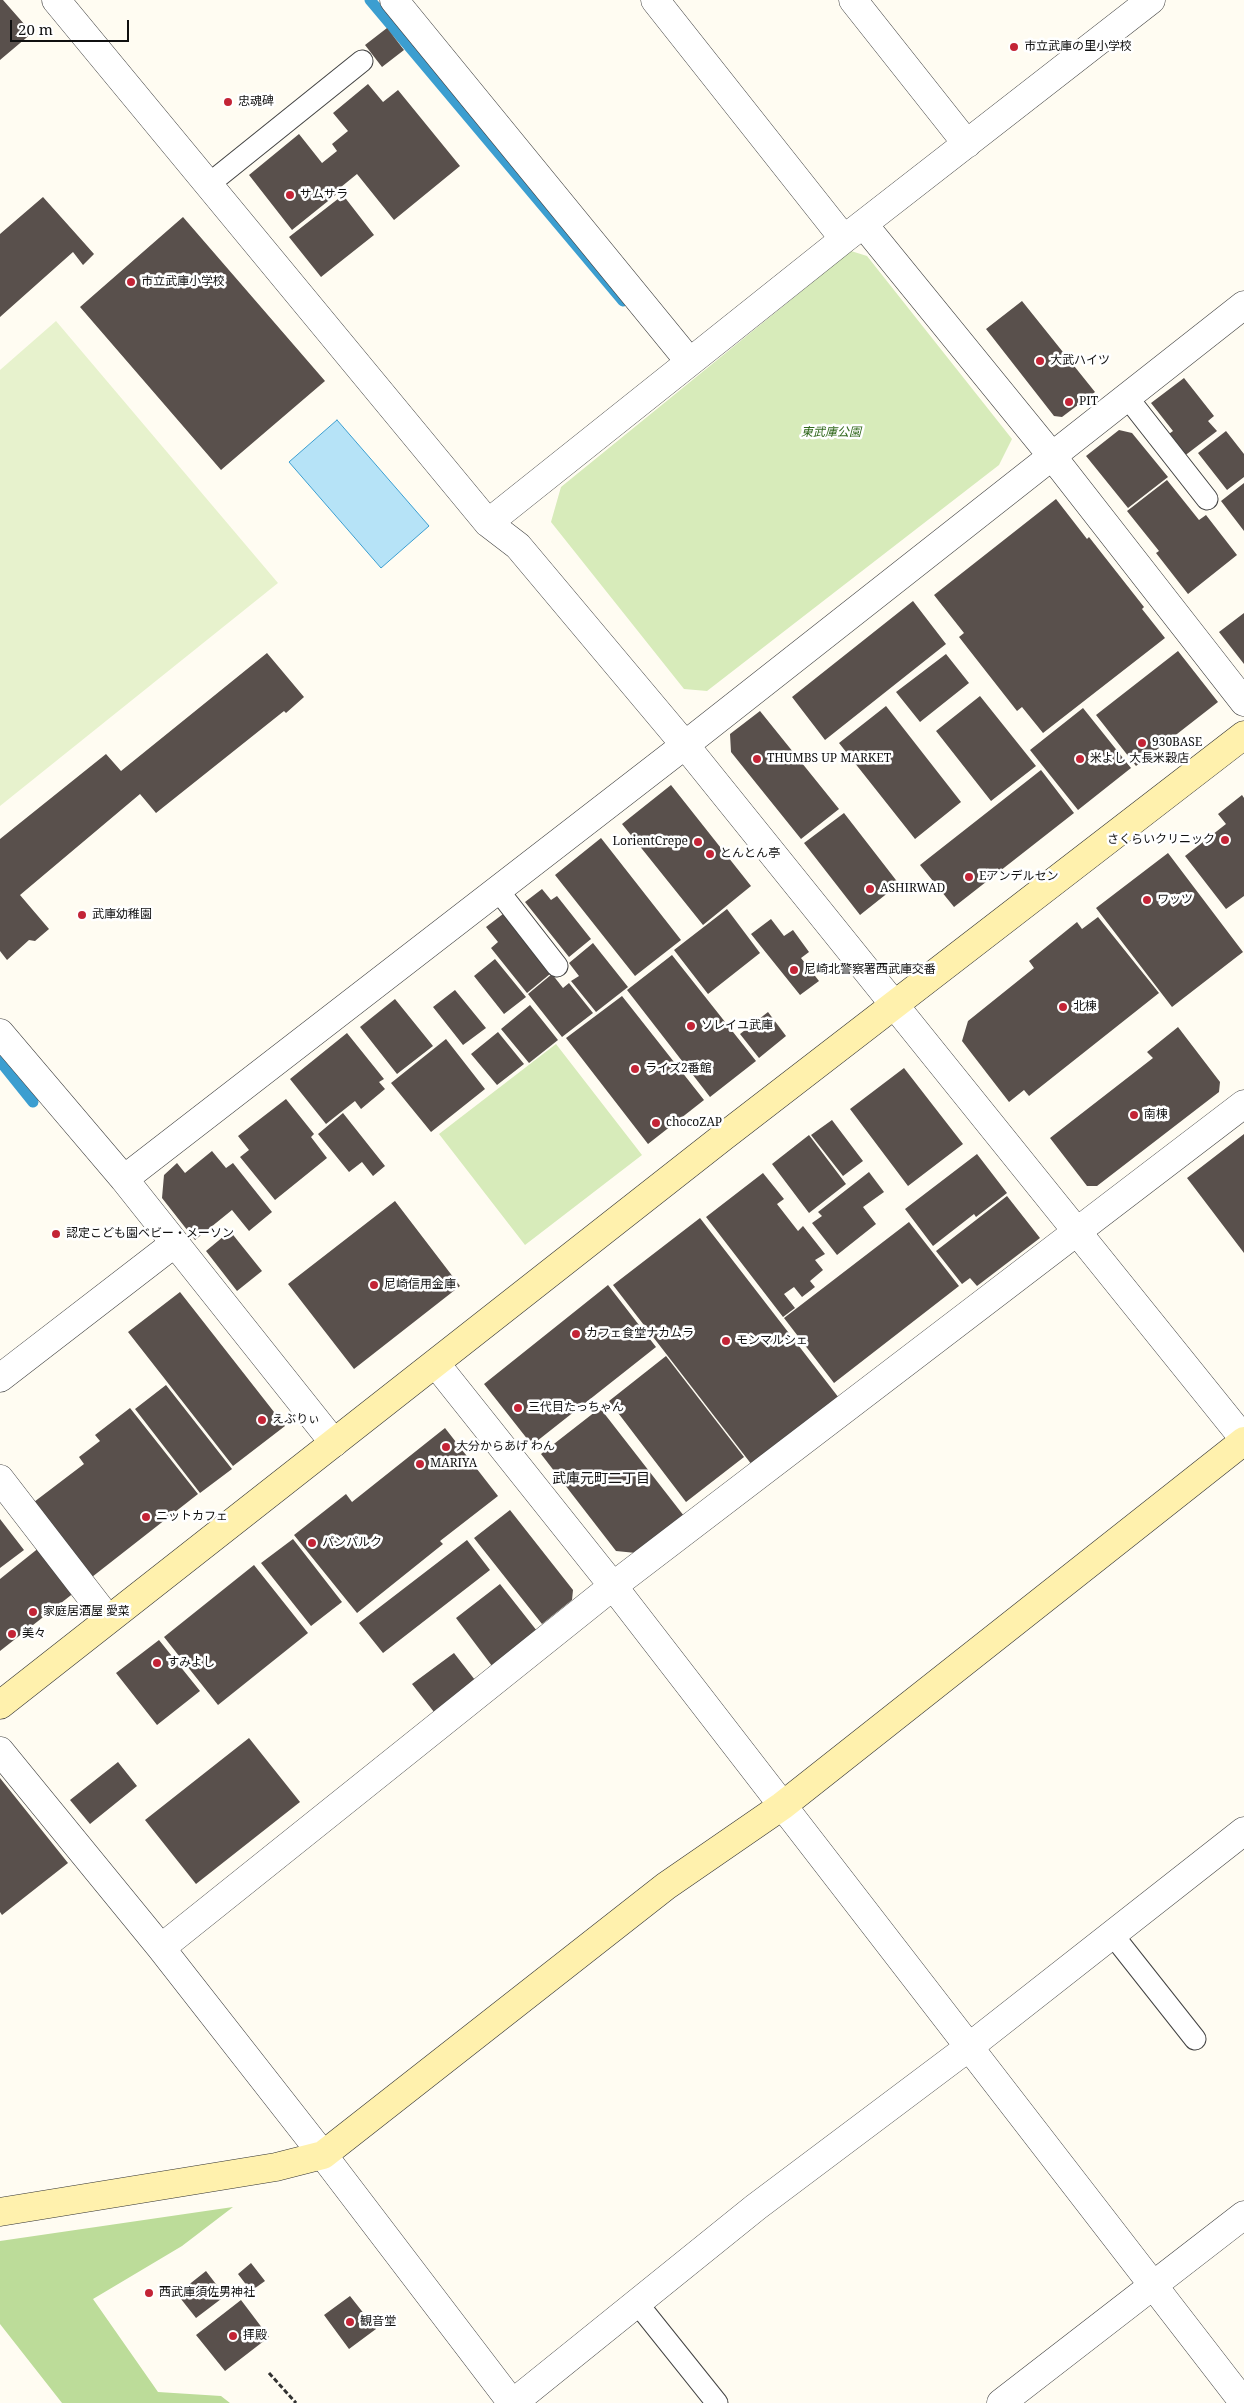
<!DOCTYPE html>
<html>
<head>
<meta charset="utf-8">
<style>
  body { margin:0 }
  #map { position:relative; width:1244px; height:2403px; overflow:hidden; background:#fffcf2; font-family:"Noto Serif",serif }
  canvas { display:block }
  .scale { position:absolute; left:10px; top:20px; width:119px; height:22px; box-sizing:border-box; border:2px solid #101010; border-top:0; padding-left:6px; font-size:15px; line-height:18px; white-space:nowrap; color:#101010; -webkit-text-stroke:4px #fff; paint-order:stroke }
</style>
</head>
<body>
<div id="map">
<canvas width="1244" height="2403"></canvas>
<div class="scale">20 m</div>
</div>
<script>
const ctx = document.querySelector('canvas').getContext('2d');
ctx.lineJoin = 'round';
function paint(path, color) { ctx.fillStyle = color; ctx.fill(path, 'evenodd'); }
const poly = rows => new Path2D(rows.map(r => 'M' + r).join(''));
function trace(path, color, width, dash) { ctx.strokeStyle = color; ctx.lineWidth = width; ctx.lineCap = dash ? 'butt' : 'round'; ctx.setLineDash(dash || []); ctx.stroke(path); }
function label(font, color, halo, rows, align = 'center') {
  ctx.font = font + ' "Noto Serif","Noto Sans JP",serif'; ctx.lineWidth = 5; ctx.setLineDash([]); ctx.textBaseline = 'middle'; ctx.strokeStyle = halo; ctx.fillStyle = color; for (const [text, x, y, turn = 0] of rows) {
    ctx.save(); ctx.translate(x, y); ctx.rotate((+turn || 0) * Math.PI / 180); ctx.textAlign = isNaN(turn) ? turn : align; if (halo) ctx.strokeText(text, 0, 0); ctx.fillText(text, 0, 0); ctx.restore();
  }
}
const green = poly([
  [851,251,867,256,1012,439,999,465,707,691,684,689,551,522,561,487],
  [556,1044,642,1155,525,1245,439,1134]
]);
const forest = poly([
  [233,2207,182,2246,93,2299,158,2392,221,2396,230,2403,62,2403,0,2324,0,2241]
]);
const pitch = poly([
  [56,321,278,583,0,806,0,370]
]);
const water = poly([
  [337,420,429,526,381,568,289,462,337,420]
]);
const stream = poly([
  [370,0,623,301],
  [0,1061,33,1102]
]);
const building = poly([
  [0,0,3,0,32,33,0,60],
  [387,28,404,50,382,67,365,45],
  [368,84,383,102,398,90,460,166,394,220,357,174,341,187,343,189,292,230,249,175,299,134,322,163,337,151,332,144,348,131,333,113],
  [343,195,374,235,321,277,289,237],
  [43,197,94,254,83,265,73,252,0,317,0,234],
  [183,217,325,381,221,470,80,307],
  [1022,301,1095,392,1062,417,1054,416,986,329],
  [1184,378,1214,416,1208,421,1217,431,1183,457,1166,436,1173,431,1151,403],
  [1119,430,1132,433,1168,477,1128,508,1086,456],
  [1226,431,1244,454,1244,477,1227,490,1198,453],
  [1167,480,1199,520,1206,515,1237,555,1188,594,1156,553,1159,551,1127,511],
  [1244,483,1244,531,1221,501],
  [1056,499,1087,539,1089,537,1144,607,1142,609,1165,638,1043,733,1022,707,1017,711,959,637,964,633,934,595],
  [913,601,946,644,825,740,792,697],
  [1244,613,1244,664,1219,632],
  [1178,651,1218,702,1136,766,1096,715],
  [267,653,304,697,286,713,284,711,156,813,140,794,20,895,49,929,35,941,29,940,7,960,0,951,0,839,106,754,121,771],
  [946,654,969,683,920,722,896,692],
  [980,696,1036,766,991,801,936,731],
  [886,706,961,802,915,839,839,743],
  [1083,708,1131,768,1078,810,1030,750],
  [760,711,839,809,801,839,731,752,730,734],
  [1041,770,1074,813,954,907,920,865],
  [671,785,751,886,703,925,622,824],
  [1242,795,1244,798,1244,896,1226,909,1185,856,1226,824,1218,814],
  [844,813,899,884,860,915,804,843],
  [601,838,681,940,635,976,555,875],
  [1168,853,1243,952,1172,1007,1096,908],
  [542,889,551,900,557,896,591,939,569,957,525,902],
  [727,909,760,953,708,994,674,950],
  [503,914,550,974,527,993,491,948,498,942,486,927],
  [1098,917,1159,993,1029,1096,1024,1090,1009,1102,962,1041,968,1021,1034,968,1029,961,1077,922,1082,929],
  [771,919,784,936,793,930,809,952,801,958,819,981,800,995,751,934],
  [593,943,628,987,596,1012,571,981,579,976,569,963],
  [672,955,756,1061,710,1097,627,990],
  [495,959,526,997,504,1014,474,976],
  [552,974,563,988,569,983,593,1013,562,1037,528,994],
  [455,990,486,1028,463,1045,433,1007],
  [622,996,704,1100,648,1144,566,1038],
  [395,999,433,1046,397,1074,360,1027],
  [530,1005,558,1040,529,1063,501,1029],
  [768,1012,786,1036,759,1058,740,1034],
  [1178,1027,1220,1082,1219,1092,1097,1186,1087,1186,1050,1138,1153,1058,1147,1052],
  [498,1032,524,1064,497,1085,471,1054],
  [347,1033,384,1079,379,1082,385,1089,361,1109,355,1101,326,1124,290,1079],
  [446,1039,485,1089,431,1132,391,1083],
  [904,1068,963,1144,908,1186,850,1109],
  [286,1099,314,1134,311,1137,327,1158,275,1200,240,1157,249,1150,238,1136],
  [343,1113,385,1166,373,1176,362,1162,349,1172,318,1134],
  [832,1120,863,1161,843,1176,811,1135],
  [1244,1134,1244,1253,1187,1178],
  [809,1135,846,1184,809,1213,772,1164],
  [212,1151,226,1168,233,1163,272,1212,249,1231,232,1210,195,1240,162,1198,164,1175,177,1163,185,1173],
  [977,1154,1007,1193,976,1217,974,1214,933,1246,905,1209],
  [869,1172,884,1192,863,1207,876,1224,837,1255,812,1223,822,1216,818,1212],
  [763,1173,784,1199,777,1204,798,1231,803,1226,825,1254,815,1260,823,1270,810,1281,815,1287,802,1297,794,1287,784,1294,795,1308,783,1317,706,1217],
  [1007,1196,1040,1238,977,1286,970,1278,962,1284,936,1251],
  [395,1201,460,1286,354,1369,288,1284],
  [700,1218,839,1398,752,1465,613,1285],
  [909,1222,959,1286,834,1383,784,1318],
  [230,1231,262,1271,237,1291,206,1251],
  [608,1285,656,1347,532,1445,484,1384],
  [180,1292,285,1426,233,1466,128,1332],
  [666,1356,744,1457,686,1502,609,1401],
  [166,1385,232,1469,200,1493,135,1409],
  [130,1408,198,1494,92,1577,34,1502,84,1464,79,1457,100,1441,95,1435],
  [600,1408,684,1516,636,1553,616,1551,541,1454],
  [445,1428,498,1496,440,1541,443,1544,357,1613,294,1535,346,1494,352,1502],
  [510,1510,573,1590,572,1600,542,1624,474,1538],
  [0,1519,24,1550,0,1568],
  [293,1539,342,1602,311,1626,261,1563],
  [467,1540,490,1570,383,1653,359,1623],
  [40,1547,75,1592,0,1651,0,1579],
  [254,1565,308,1633,218,1705,164,1637],
  [500,1584,537,1631,492,1666,456,1618],
  [159,1640,200,1691,157,1725,116,1673],
  [454,1653,475,1680,434,1712,412,1684],
  [249,1738,300,1802,196,1884,145,1820],
  [118,1762,137,1786,90,1824,70,1800],
  [0,1778,68,1863,2,1915,0,1912],
  [251,2263,265,2281,251,2291,238,2274],
  [206,2271,225,2296,196,2318,177,2294],
  [350,2296,376,2329,349,2349,324,2315],
  [241,2300,269,2337,225,2371,196,2335]
]);
const path = poly([
  [269,2373,296,2403]
]);
const lane = poly([
  [209,184,362,61],
  [1127,397,1207,499],
  [497,889,557,966],
  [1112,1934,1195,2039],
  [637,2303,717,2403]
]);
const street = poly([
  [56,0,488,523,518,546,685,745,1244,1439],
  [394,0,689,361],
  [655,0,844,239],
  [853,0,967,144],
  [864,225,1052,456,1244,702],
  [488,523,844,239,1151,0],
  [0,1033,124,1179,334,1443],
  [124,1179,685,745,1244,305],
  [436,1364,613,1586,1244,2403],
  [0,1378,175,1243],
  [0,1479,108,1619],
  [0,1751,161,1948,323,2155,512,2403],
  [161,1948,613,1586,1244,1104],
  [513,2403,756,2207,969,2047,1244,1831],
  [1001,2403,1244,2215]
]);
const secondary = poly([
  [0,1705,723,1137,1244,735],
  [0,2212,276,2167,323,2155,666,1886,782,1806,1244,1441]
]);
const markers = [
  [1014,47,5,"#c32436"],
  [228,102,5,"#c32436"],
  [290,195,5,"#c32436"],
  [131,282,5,"#c32436"],
  [1040,361,5,"#c32436"],
  [1069,402,5,"#c32436"],
  [1142,743,5,"#c32436"],
  [757,759,5,"#c32436"],
  [1080,759,5,"#c32436"],
  [1225,840,5,"#c32436"],
  [698,842,5,"#c32436"],
  [710,854,5,"#c32436"],
  [969,877,5,"#c32436"],
  [870,889,5,"#c32436"],
  [1147,900,5,"#c32436"],
  [82,915,5,"#c32436"],
  [794,970,5,"#c32436"],
  [1063,1007,5,"#c32436"],
  [691,1026,5,"#c32436"],
  [635,1069,5,"#c32436"],
  [1134,1115,5,"#c32436"],
  [656,1123,5,"#c32436"],
  [56,1234,5,"#c32436"],
  [374,1285,5,"#c32436"],
  [576,1334,5,"#c32436"],
  [726,1341,5,"#c32436"],
  [518,1408,5,"#c32436"],
  [262,1420,5,"#c32436"],
  [446,1447,5,"#c32436"],
  [420,1464,5,"#c32436"],
  [146,1517,5,"#c32436"],
  [312,1543,5,"#c32436"],
  [33,1612,5,"#c32436"],
  [12,1634,5,"#c32436"],
  [157,1663,5,"#c32436"],
  [149,2293,5,"#c32436"],
  [350,2322,5,"#c32436"],
  [233,2336,5,"#c32436"]
];
const poiNames = [
  ["市立武庫の里小学校",1024,47],
  ["忠魂碑",238,102],
  ["サムサラ",300,195],
  ["市立武庫小学校",141,282],
  ["大武ハイツ",1050,361],
  ["PIT",1079,402],
  ["930BASE",1152,743],
  ["THUMBS UP MARKET",767,759],
  ["米よし 大長米穀店",1090,759],
  ["さくらいクリニック",1215,840,"right"],
  ["LorientCrepe",688,842,"right"],
  ["とんとん亭",720,854],
  ["Eアンデルセン",979,877],
  ["ASHIRWAD",880,889],
  ["ワッツ",1157,900],
  ["武庫幼稚園",92,915],
  ["尼崎北警察署西武庫交番",804,970],
  ["北棟",1073,1007],
  ["ソレイユ武庫",701,1026],
  ["ライズ2番館",645,1069],
  ["南棟",1144,1115],
  ["chocoZAP",666,1123],
  ["認定こども園ベビー・メーソン",66,1234],
  ["尼崎信用金庫",384,1285],
  ["カフェ食堂ナカムラ",586,1334],
  ["モンマルシェ",736,1341],
  ["三代目たっちゃん",528,1408],
  ["えぶりぃ",272,1420],
  ["大分からあげ わん",456,1447],
  ["MARIYA",430,1464],
  ["ニットカフェ",156,1517],
  ["パンパルク",322,1543],
  ["家庭居酒屋 愛菜",43,1612],
  ["美々",22,1634],
  ["すみよし",167,1663],
  ["西武庫須佐男神社",159,2293],
  ["観音堂",360,2322],
  ["拝殿",243,2336]
];
const parkNames = [
  ["東武庫公園",831,433]
];
const neighbourhoodNames = [
  ["武庫元町二丁目",601,1479]
];
paint(green, '#d7ebba');
paint(forest, '#bcdc99');
paint(pitch, '#e7f2cd');
paint(water, '#b6e3f7');
trace(water, '#3c9ed0', 1);
trace(stream, '#3c9ed0', 11);
paint(building, '#59504c');
trace(lane, '#434343', 23);
trace(street, '#434343', 29);
trace(secondary, '#323232', 29);
trace(path, '#323232', 3, [5, 2.5]);
trace(lane, '#fff', 21);
trace(street, '#fff', 28);
trace(secondary, '#fff1ad', 28);
for (const [x, y, r, color] of markers) { const dot = new Path2D(); dot.arc(x, y, r, 0, 2 * Math.PI); ctx.fillStyle = color; ctx.fill(dot); trace(dot, '#fff', 2); }
label('12px', '#101010', '#fff', poiNames, 'left');
label('italic 12px', '#32691e', '#fff', parkNames);
label('14px', '#101010', '#fff', neighbourhoodNames);
</script>
</body>
</html>
